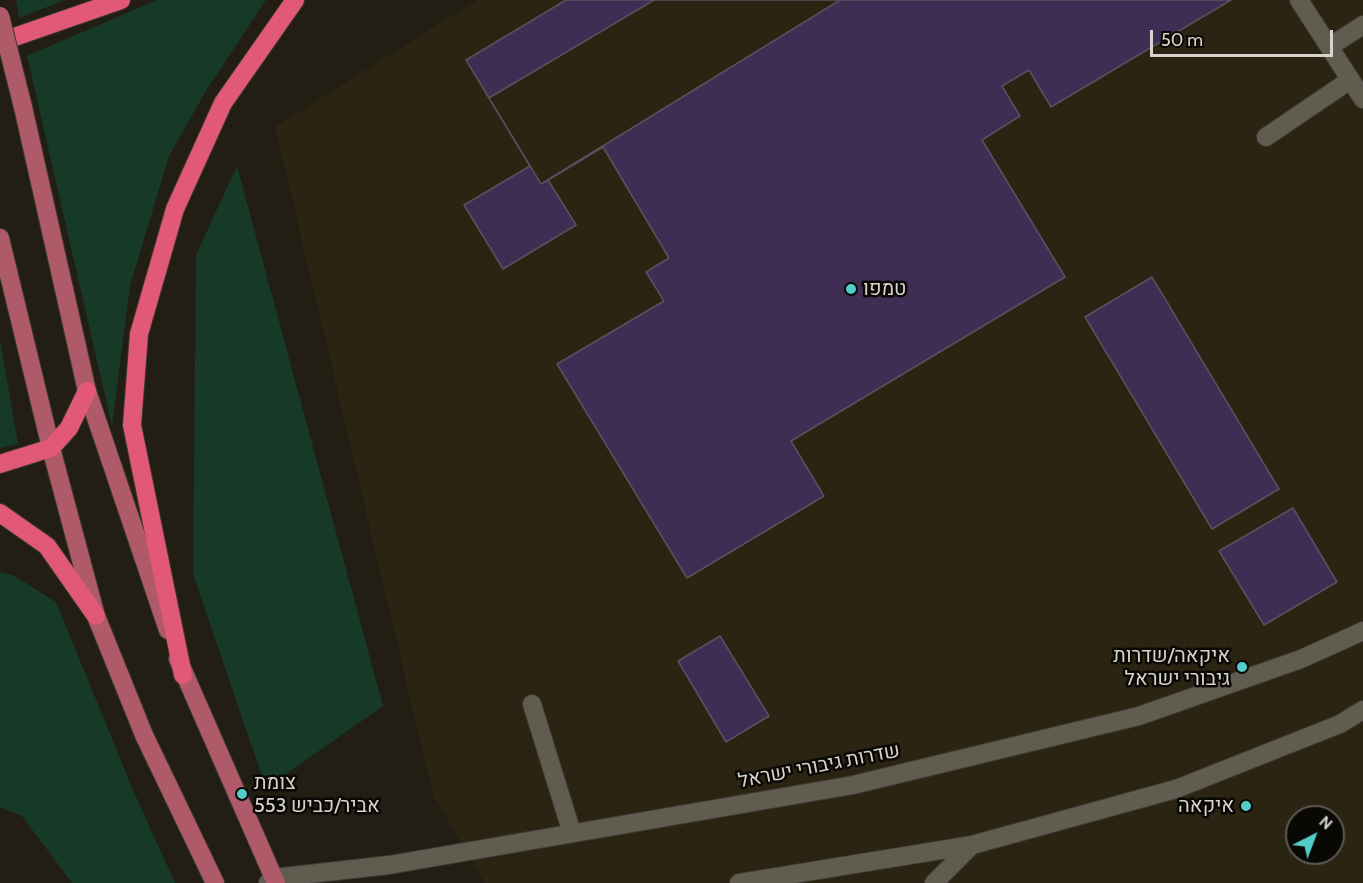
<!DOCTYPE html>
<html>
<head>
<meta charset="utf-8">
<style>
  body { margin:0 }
  #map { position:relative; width:1363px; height:883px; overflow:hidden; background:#231e14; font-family:Cabin,sans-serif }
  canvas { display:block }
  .north { position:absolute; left:1285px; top:805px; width:60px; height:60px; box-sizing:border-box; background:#0a0805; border:2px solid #5c5955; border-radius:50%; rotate:42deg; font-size:16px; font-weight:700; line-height:24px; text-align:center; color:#d6d3cc }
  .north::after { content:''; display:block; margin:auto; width:21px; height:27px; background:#53cdca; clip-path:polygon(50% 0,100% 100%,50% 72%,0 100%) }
  .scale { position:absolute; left:1150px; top:30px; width:183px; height:27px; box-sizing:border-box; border:3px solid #d6d3cc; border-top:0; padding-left:8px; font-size:18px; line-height:21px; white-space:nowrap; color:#d6d3cc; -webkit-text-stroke:4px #0a0805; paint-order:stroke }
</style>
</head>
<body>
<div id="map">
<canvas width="1363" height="883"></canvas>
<div class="north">N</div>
<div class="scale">50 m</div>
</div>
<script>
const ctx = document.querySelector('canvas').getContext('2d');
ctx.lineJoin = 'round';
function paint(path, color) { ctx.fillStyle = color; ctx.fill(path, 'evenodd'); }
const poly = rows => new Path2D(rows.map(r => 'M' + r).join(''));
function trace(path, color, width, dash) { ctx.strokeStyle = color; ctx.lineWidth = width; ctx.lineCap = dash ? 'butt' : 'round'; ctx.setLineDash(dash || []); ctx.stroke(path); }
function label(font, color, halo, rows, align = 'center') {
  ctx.font = font + ' Cabin,Heebo,sans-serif'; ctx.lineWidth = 5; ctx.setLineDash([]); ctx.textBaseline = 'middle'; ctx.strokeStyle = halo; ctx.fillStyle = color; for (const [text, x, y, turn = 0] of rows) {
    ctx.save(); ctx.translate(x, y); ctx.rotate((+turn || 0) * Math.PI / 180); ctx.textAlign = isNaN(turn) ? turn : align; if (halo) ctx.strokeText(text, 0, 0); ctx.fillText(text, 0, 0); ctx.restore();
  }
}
const built = poly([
  [477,0,1363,0,1363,883,485,883,433,795,275,127],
  [1297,817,1333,817,1333,853,1297,853]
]);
const green = poly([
  [16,0,65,0,19,18],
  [157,0,266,0,207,89,169,156,130,286,112,426,27,56],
  [237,166,383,706,266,788,193,574,196,255],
  [0,339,18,444,0,448],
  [0,572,13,575,56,602,133,790,175,883,72,883,22,816,0,807]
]);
const building = poly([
  [566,0,1231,0,1051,107,1029,70,1002,86,1020,116,982,140,1065,277,791,441,824,496,687,578,557,364,664,301,646,272,669,258,603,147,548,180,576,225,503,269,464,205,530,166,466,60,566,0],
  [654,0,840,0,541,184,489,98,654,0],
  [1152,277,1279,489,1212,529,1085,317,1152,277],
  [1293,508,1337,582,1264,625,1219,551,1293,508],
  [720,636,769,716,726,742,678,661,720,636]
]);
const minor = poly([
  [1299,0,1363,99],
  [1329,47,1363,25],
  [1266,137,1350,80],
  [532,704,572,833],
  [268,883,274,878,389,865,853,785,1139,716,1301,659,1363,631],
  [739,883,972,845,1176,789,1340,724,1363,710],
  [934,883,972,845]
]);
const major = poly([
  [23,107,87,391,168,630],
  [0,238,51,448,96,616,144,735,215,883],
  [178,659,276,883]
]);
const highway = poly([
  [0,42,121,0],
  [0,464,51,448,69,428,87,391],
  [0,513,47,546,96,616],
  [183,675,132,425,139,334,175,209,223,103,295,0]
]);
const majorBridge = poly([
  [0,16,23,107]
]);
const markers = [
  [851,289,6,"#53cdca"],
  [1242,667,6,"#53cdca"],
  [242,794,6,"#53cdca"],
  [1246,806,6,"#53cdca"]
];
const poiNames = [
  ["טמפו",863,289],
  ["איקאה/שדרות",1230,656,"right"],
  ["גיבורי ישראל",1230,679,"right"],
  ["צומת",254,783],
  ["אביר/כביש 553",254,806],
  ["איקאה",1234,806,"right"]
];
const streetNames = [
  ["שדרות גיבורי ישראל",819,766,-11]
];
paint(built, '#2b2413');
paint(green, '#173928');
paint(building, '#402d54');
trace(building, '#57525e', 1.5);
trace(minor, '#3c3932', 20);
trace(major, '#3c3932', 20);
trace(highway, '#3c3932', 20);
trace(minor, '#615c50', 18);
trace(major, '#ae5a68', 18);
trace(highway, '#e25978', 18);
trace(majorBridge, '#3c3932', 20, []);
trace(majorBridge, '#ae5a68', 18);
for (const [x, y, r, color] of markers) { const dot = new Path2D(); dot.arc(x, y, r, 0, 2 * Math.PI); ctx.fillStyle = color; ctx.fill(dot); trace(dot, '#0a0805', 2); }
label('20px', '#d6d3cc', '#0a0805', poiNames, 'left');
label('20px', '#d6d3cc', '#0a0805', streetNames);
</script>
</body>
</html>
